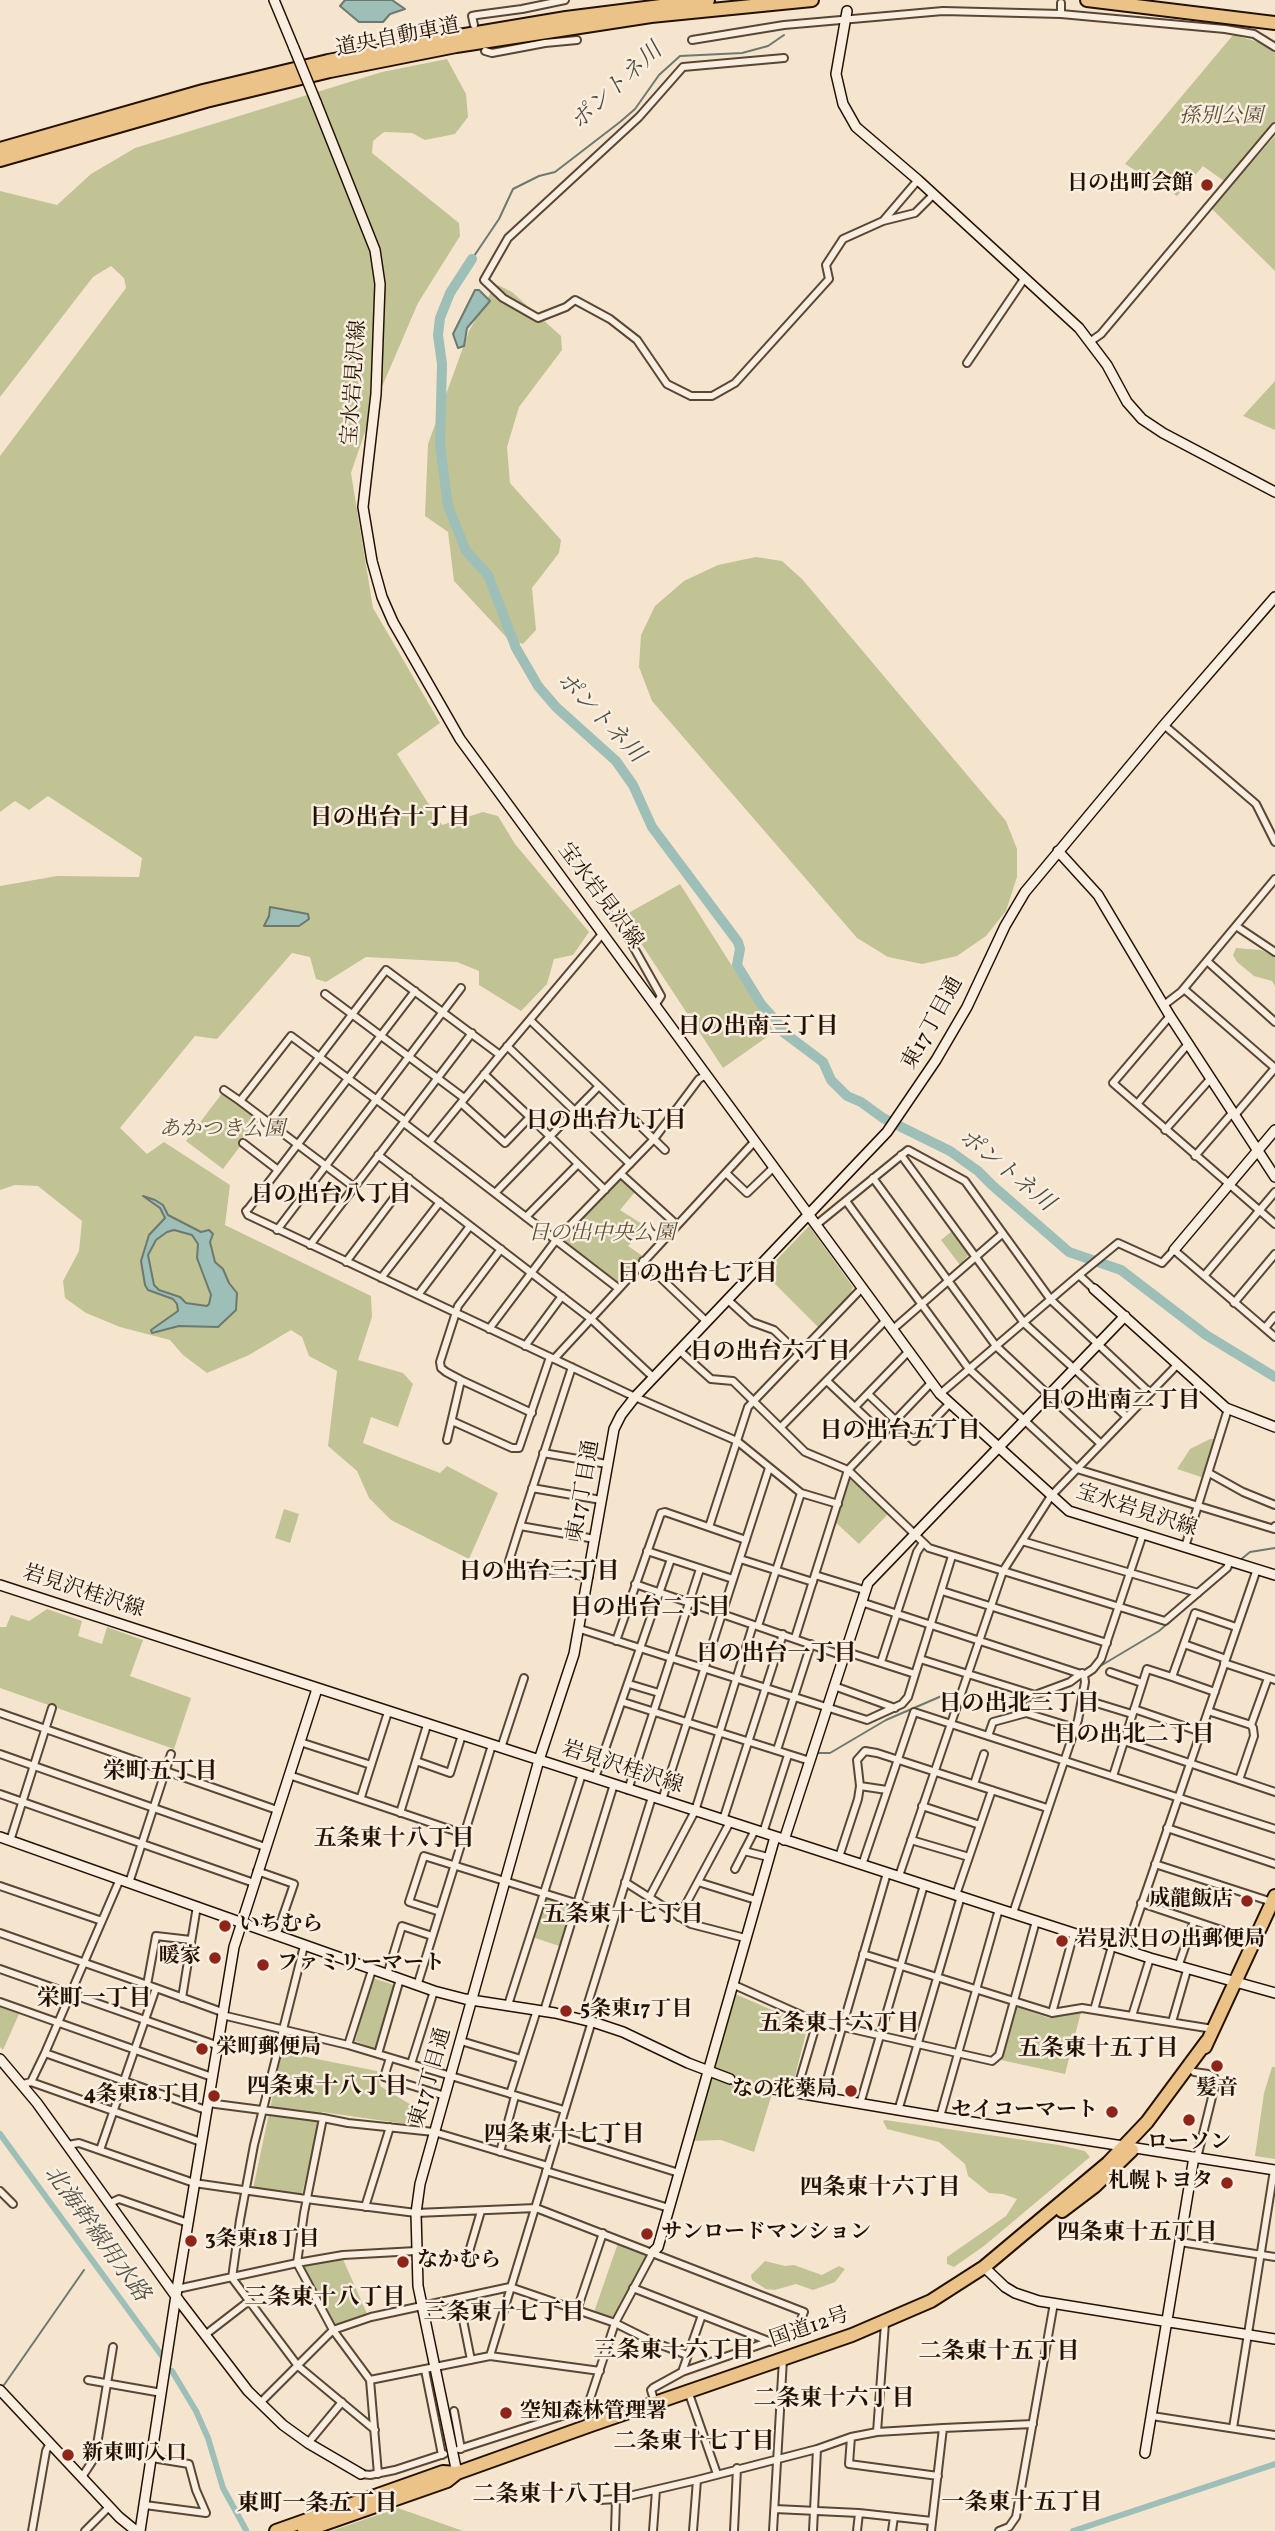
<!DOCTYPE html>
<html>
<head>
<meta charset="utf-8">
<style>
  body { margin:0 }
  canvas { display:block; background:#f6e5ce }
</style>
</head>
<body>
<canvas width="1275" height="2531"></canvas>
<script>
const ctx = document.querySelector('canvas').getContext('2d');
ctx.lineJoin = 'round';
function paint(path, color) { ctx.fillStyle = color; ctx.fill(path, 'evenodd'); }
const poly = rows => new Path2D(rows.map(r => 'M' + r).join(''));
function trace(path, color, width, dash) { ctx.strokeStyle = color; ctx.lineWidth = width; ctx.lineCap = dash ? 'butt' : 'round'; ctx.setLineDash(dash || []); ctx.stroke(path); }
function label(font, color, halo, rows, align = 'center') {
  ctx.font = font + ' Vollkorn,"Noto Serif JP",serif'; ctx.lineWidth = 5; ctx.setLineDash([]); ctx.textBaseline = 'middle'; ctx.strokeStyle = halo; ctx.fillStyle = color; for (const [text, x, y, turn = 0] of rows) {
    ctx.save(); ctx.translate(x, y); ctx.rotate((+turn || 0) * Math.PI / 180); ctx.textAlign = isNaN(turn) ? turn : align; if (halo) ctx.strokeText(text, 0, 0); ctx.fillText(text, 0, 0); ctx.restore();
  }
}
const green = poly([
  [1233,35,1266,44,1275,52,1275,121,1224,181,1203,166,1177,196,1125,164],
  [447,59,466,94,468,117,455,134,425,140,412,133,384,132,373,141,372,153,459,223,460,236,418,303,375,403,351,473,373,608,440,723,397,754,442,825,483,812,498,816,515,844,589,932,573,955,554,959,547,984,521,1011,479,985,479,971,457,962,366,957,326,982,316,979,310,957,292,953,217,1039,195,1036,120,1128,147,1154,164,1142,230,1185,225,1225,371,1296,372,1317,358,1360,403,1373,413,1384,398,1427,371,1417,363,1443,440,1473,447,1466,498,1493,469,1559,391,1520,369,1498,357,1471,328,1446,337,1371,309,1356,302,1337,291,1330,249,1355,207,1373,183,1355,170,1340,120,1327,86,1313,65,1298,63,1281,79,1251,82,1221,38,1186,15,1185,0,1190,0,886,57,876,139,877,142,858,48,796,29,810,15,801,0,812,0,456,126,288,124,278,111,266,93,277,0,397,0,191,57,205,91,174,135,148,382,72],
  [1275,136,1275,271,1211,208],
  [498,285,512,292,561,336,562,350,519,407,507,447,510,483,561,540,559,553,532,588,536,630,523,644,508,639,454,581,448,532,425,516,428,444,469,331,490,294],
  [1275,381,1275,430,1243,416],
  [756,557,782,561,802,579,1006,821,1017,849,1017,877,1006,911,986,936,957,956,922,964,888,957,857,938,652,701,639,667,641,635,655,606,684,581,718,565],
  [680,884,774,1032,723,1068,623,916],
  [1236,948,1261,950,1275,957,1275,986,1272,981,1254,976,1237,962,1233,955],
  [223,1092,260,1120,223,1169,186,1141],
  [620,1177,635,1192,620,1210,647,1227,628,1246,644,1257,618,1285,559,1239],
  [809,1226,853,1287,849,1297,819,1328,764,1273],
  [952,1231,969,1254,960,1265,941,1240],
  [1210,1439,1217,1439,1204,1478,1177,1469,1190,1449],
  [849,1474,889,1513,859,1544,834,1521],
  [284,1509,299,1514,290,1543,275,1538],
  [47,1609,82,1621,78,1636,102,1644,107,1627,143,1640,130,1676,191,1698,174,1749,0,1688,0,1627,6,1627,11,1615,29,1621],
  [545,1897,574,1906,562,1947,532,1937],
  [373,1978,394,1985,375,2048,355,2041],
  [733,1993,802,2023,807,2029,793,2084,791,2086,775,2084,754,2152,721,2140,691,2141],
  [0,2007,19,2014,3,2050,0,2047],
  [1016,2007,1049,2018,1081,2012,1065,2074,1001,2060],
  [282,2052,377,2071,380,2086,418,2109,413,2125,322,2112,301,2198,253,2189],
  [1272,2067,1275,2067,1275,2159,1255,2156,1264,2093],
  [885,2120,1059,2145,1085,2151,1090,2157,984,2246,954,2267,947,2264,947,2257,1006,2216,1017,2199,1003,2194,989,2193,968,2176,965,2164,939,2142,887,2129,883,2121],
  [618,2243,647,2254,613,2319,594,2312],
  [342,2257,368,2316,334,2327,301,2265],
  [765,2261,785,2266,794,2265,822,2275,839,2266,845,2269,835,2282,813,2290,796,2284,775,2290,766,2289,752,2280,751,2275],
  [398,2508,463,2531,331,2531]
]);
const water = poly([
  [345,0,392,0,405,9,390,14,383,22,359,22,340,6,345,0],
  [475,290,479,290,490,301,467,328,464,346,458,348,453,334,475,290],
  [270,907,308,914,309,919,299,926,264,926,269,916,270,907],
  [143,1196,155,1200,163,1205,168,1215,201,1232,209,1230,213,1234,210,1242,215,1262,223,1269,229,1283,237,1293,236,1310,218,1327,179,1326,152,1333,151,1330,178,1311,177,1304,173,1299,148,1290,145,1285,141,1261,149,1235,165,1218,160,1208,143,1196],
  [174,1230,192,1235,198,1244,197,1258,211,1295,209,1304,207,1306,186,1303,180,1297,159,1290,154,1285,148,1255,156,1240,167,1232,174,1230]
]);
const stream = poly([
  [472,259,499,219,513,189,539,176,555,172,620,122,635,109,659,75,680,56,742,53,768,46,784,35],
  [1239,1561,1250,1552,1275,1548],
  [1102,1665,1159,1631,1235,1565],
  [965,1695,1014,1708,1059,1689],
  [818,1753,830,1753,886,1720,944,1695,955,1694],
  [4,2385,84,2270]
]);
const canal = poly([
  [0,2134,162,2356],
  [172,2371,196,2411,208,2438,223,2488,246,2530],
  [1073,2531,1275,2464]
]);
const river = poly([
  [472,259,450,293,440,318,438,335,442,364,440,445,448,506,466,551,488,575,516,648,538,686,556,707,616,761,633,785,652,827,738,942,740,949,737,965,761,1004,778,1023,783,1032,823,1062,831,1080,847,1096,861,1102,883,1118,950,1151,978,1171,993,1186,1069,1252,1121,1270,1206,1335,1275,1377]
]);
const secondaryTunnel = poly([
  [730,2079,774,2089]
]);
const street = poly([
  [1061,3,1061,14],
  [474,25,472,16,477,15,522,9,565,0],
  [692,40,784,25,943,11,1061,14,1225,29,1254,34,1275,47],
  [485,51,492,53,545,43,577,40],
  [784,58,683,67,639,117,508,238,484,280,503,298,538,318,566,307,575,300,610,319,637,340,667,384,691,396,712,396,735,383,829,279,826,265,843,239,883,221],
  [918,180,883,221,915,213,934,194],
  [1091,341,1101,334,1275,127],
  [967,363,1024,279],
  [1164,725,1256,804,1275,842],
  [616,911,616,916,661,996,656,1004],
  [1236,926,1275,952],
  [1207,961,1275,1022],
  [1184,989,1275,1068,1235,1115],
  [415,991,249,1208,246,1211,248,1215,635,1397,737,1441,801,1493,838,1504],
  [325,994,464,1098],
  [1164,1005,1181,992,1275,879],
  [1170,1016,1113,1083,1275,1224],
  [530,1020,599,1086],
  [507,1046,630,1164],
  [484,1074,530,1117],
  [224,1090,240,1101,291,1036,405,1121],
  [240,1101,354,1187],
  [461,1103,505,1143,530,1117,605,1190],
  [1137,1104,1188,1044],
  [269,1123,386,970,500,1055,603,933],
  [404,1123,618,1288],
  [1165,1130,1211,1078],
  [429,1142,500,1055],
  [243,1143,278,1170],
  [378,1155,590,1318,654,1378],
  [901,1155,1024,1323,1127,1417],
  [1195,1156,1233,1112],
  [726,1173,747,1193,774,1167],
  [621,1174,677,1225],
  [873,1178,996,1346,1101,1444],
  [495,1193,599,1086,665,1150],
  [846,1201,969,1369,1077,1469,1274,1529,1275,1526],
  [526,1217,578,1164],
  [816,1225,908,1150,965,1181,1051,1300,1150,1393],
  [277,1230,461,988],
  [310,1245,472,1033],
  [643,1261,707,1322],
  [346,1262,409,1178],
  [1079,1275,1118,1243,1162,1263,1174,1250,1275,1337],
  [1204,1276,1275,1192],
  [381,1278,440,1202],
  [418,1295,470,1226],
  [728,1300,752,1322,774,1330,799,1354],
  [1234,1303,1275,1254],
  [1265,1328,1275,1316],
  [489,1329,556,1240,654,1139,699,1079,706,1075],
  [892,1330,1002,1234],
  [525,1346,562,1296],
  [680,1351,711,1379,733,1381,805,1452,848,1470,929,1548,1165,1621,1227,1568,1230,1561],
  [554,1359,755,1141],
  [461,1380,532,1413],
  [827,1381,882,1433],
  [868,1394,895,1420],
  [940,1394,1079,1275,1094,1289],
  [855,1407,908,1352],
  [452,1421,512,1448,519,1448,550,1357],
  [893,1422,914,1441,950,1403],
  [781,1427,885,1321],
  [447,1440,461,1380,446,1372,441,1368,440,1362,458,1306,501,1249],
  [543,1453,607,1464],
  [1209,1473,1243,1492,1275,1505],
  [532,1488,601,1500],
  [520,1526,572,1367],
  [709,1527,748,1407,862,1288],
  [1022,1541,1198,1593],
  [1185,1547,1228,1409],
  [647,1551,733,1579],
  [740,1559,813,1582],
  [815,1575,864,1590],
  [589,1577,512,1564,509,1561,520,1526,595,1539],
  [635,1584,838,1654,850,1653,915,1674],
  [942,1591,1107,1643],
  [861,1602,1084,1675],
  [758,1626,801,1493],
  [580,1629,867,1720,902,1704,908,1697,952,1556],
  [795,1638,848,1470,931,1383],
  [616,1641,661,1513,665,1512,746,1540],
  [1184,1644,1226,1659],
  [920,1659,1035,1695,1070,1682,1082,1673],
  [881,1662,917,1552,923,1543],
  [1224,1663,1275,1680],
  [1110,1672,1142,1683],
  [1172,1677,1215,1692],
  [629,1684,659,1693],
  [834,1686,895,1708],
  [1083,1699,1132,1714],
  [623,1702,810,1761],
  [1134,1709,1201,1732],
  [1208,1711,1251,1725,1253,1728,1254,1736,1239,1780],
  [0,1713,277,1810],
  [1251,1725,1268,1678],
  [988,1736,993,1722,1026,1713,1075,1728],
  [1124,1741,1275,1792],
  [300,1742,371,1765],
  [501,1748,524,1678],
  [777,1750,811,1644],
  [0,1754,265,1847],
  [416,1761,450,1773,462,1735],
  [289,1775,464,1834],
  [1113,1776,1147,1669,1172,1677,1195,1613,1236,1627],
  [595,1778,671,1559],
  [974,1784,984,1754],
  [860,1786,887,1790],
  [628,1790,700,1569],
  [0,1794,254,1883],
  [361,1797,388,1712],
  [662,1800,769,1468],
  [922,1806,980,1825],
  [400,1813,427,1725],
  [723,1820,783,1634],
  [1167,1828,1275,1864],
  [763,1833,788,1755],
  [911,1840,969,1857],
  [10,1841,52,1708],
  [744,1851,768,1857],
  [839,1857,858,1799,860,1786,857,1760,865,1751,877,1753,1047,1808],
  [1155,1864,1272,1902],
  [862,1865,914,1712,1275,1829],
  [735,1869,755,1830],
  [257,1871,294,1884,276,1936],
  [899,1876,1003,1571,1051,1496,1177,1365],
  [625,1882,691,1924,745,1938],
  [698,1882,756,1900],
  [129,1883,171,1754],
  [0,1886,102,1921],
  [956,1895,992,1790],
  [649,1898,695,1811,753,1625],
  [1141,1903,1254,1941],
  [440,1912,409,1902,424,1856,614,1915],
  [1013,1913,1078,1720,1085,1682,1084,1675,1093,1669,1101,1659,1143,1534],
  [679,1917,730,1822],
  [0,1933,156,1988,100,2150],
  [304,1946,254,2145,240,2220,232,2278,298,2366,375,2430],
  [1126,1950,1257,1569],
  [863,1954,1052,2013,1082,2008,1213,2029],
  [1178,1967,1194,1921],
  [0,1969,216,2045],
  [387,1975,402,1926,432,1936],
  [732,1984,808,2018,813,2024,821,2022,992,2061,999,2055,1036,1921],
  [147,1985,156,1936,191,1940],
  [417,1986,492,1745],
  [156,1988,222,2012],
  [182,1998,197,1906],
  [0,2002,212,2077],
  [508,2005,582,1774],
  [1094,2010,1112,1946],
  [544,2011,614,1784],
  [1052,2013,1074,1933],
  [222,2015,348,2045,564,2110],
  [1132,2016,1150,1958],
  [583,2019,652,1797],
  [1172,2022,1187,1970],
  [461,2041,521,2059],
  [348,2045,372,1970],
  [45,2053,120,1879],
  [378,2054,400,1979],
  [390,2058,384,2077,445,2096],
  [411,2064,434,1991],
  [1194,2072,1208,2074,1214,2077,1216,2081,1197,2158],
  [31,2082,45,2053,206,2110],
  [23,2084,31,2082,201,2142],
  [796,2093,814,2032,813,2024],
  [510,2094,537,2010],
  [822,2097,887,1873],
  [208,2103,323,2118,304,2213,297,2263,343,2255,416,2251],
  [860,2104,924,1885],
  [898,2111,961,1896],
  [940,2117,999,1909],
  [323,2118,348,2123,434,2132,548,2166],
  [557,2135,679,2173],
  [68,2145,79,2143,194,2183,306,2199,416,2213,536,2208,804,2312,796,2332,682,2372],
  [500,2152,515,2096],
  [546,2171,669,2208],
  [0,2191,13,2204],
  [110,2203,119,2199,188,2223],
  [365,2207,390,2127],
  [1180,2242,1275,2257],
  [466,2262,481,2211],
  [633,2288,771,2342],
  [177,2289,297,2263,333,2330,370,2380,490,2356,600,2371],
  [459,2300,471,2360],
  [577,2310,603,2233],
  [205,2335,249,2301],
  [490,2356,592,2021],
  [425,2370,442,2455],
  [88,2380,162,2393],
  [370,2380,378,2474],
  [688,2391,717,2474],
  [260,2403,333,2330,371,2317,510,2287,615,2323,651,2341,687,2355],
  [655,2403,651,2390,653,2388,682,2372,702,2315],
  [454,2411,461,2449],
  [1152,2416,1275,2435],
  [591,2425,587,2408,615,2323,653,2252],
  [943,2428,1033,2424],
  [1233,2428,1274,2170],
  [877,2432,885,2323],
  [851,2437,849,2464,938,2476],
  [308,2443,342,2402],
  [459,2449,587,2408],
  [361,2474,370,2475,395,2470,444,2454],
  [82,2477,95,2457,113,2347],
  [600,2500,616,2499,697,2480,817,2449,851,2437,877,2432,943,2428,931,2531],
  [145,2505,206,2513,196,2490,189,2464,152,2458],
  [775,2509,859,2513,932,2521],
  [32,2531,46,2451,50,2443],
  [85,2531,109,2507],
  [615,2531,616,2499],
  [653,2531,656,2490],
  [693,2531,697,2480],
  [734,2531,737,2468],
  [773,2531,783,2359],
  [813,2531,817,2449],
  [857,2531,859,2513],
  [892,2531,894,2517],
  [999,2531,1009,2527,1016,2517,1054,2303]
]);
const secondary = poly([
  [274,0,294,48],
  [847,11,836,74,843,104,856,127,918,180,1079,328,1107,365,1127,402,1142,419,1163,433,1275,492],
  [316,102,375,250,380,284,376,394,363,507,372,561,382,597,393,622,460,739,940,1394,1069,1511,1275,1575],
  [1058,851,1098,895,1170,1016,1275,1177],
  [1174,1250,1275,1130],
  [1094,1289,1226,1408,1275,1427],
  [0,1585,1150,1958,1275,1993],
  [0,1837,434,1991,465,1999,555,2013,596,2023,623,2032,688,2063,730,2079],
  [784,1840,868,1583,1125,1316],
  [0,2059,37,2103,180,2302,248,2391,283,2425,308,2443,361,2474],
  [774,2089,940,2117,1275,2170],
  [653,2252,658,2247,775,1837],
  [984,2267,1005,2287,1015,2293,1039,2301,1275,2339],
  [0,2390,119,2517,136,2531],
  [1145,2453,1194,2157],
  [457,2473,418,2286,416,2213,420,2184,539,1760,574,1654,614,1429,621,1415,635,1397,887,1132,936,1060,967,1007,1005,926,1025,892,1164,725,1275,597],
  [140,2531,177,2289,234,1947,317,1689]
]);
const highway = poly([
  [1087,0,1275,23],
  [0,149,203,91,328,61,453,37,566,18,708,0],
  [0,160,206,101,330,71,456,46,651,16,812,0],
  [1205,2047,1275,1896],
  [1062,2211,1095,2186,1132,2150],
  [276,2531,443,2472,457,2473],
  [304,2531,447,2481,457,2473,591,2425,852,2335,931,2301,984,2267,1108,2163,1147,2122,1207,2041]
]);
const secondaryBridge = poly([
  [294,48,316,102]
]);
const markers = [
  [1207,185,7,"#8f2418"],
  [1247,1901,7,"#8f2418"],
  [225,1926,7,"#8f2418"],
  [1062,1941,7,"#8f2418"],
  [215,1958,7,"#8f2418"],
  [263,1965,7,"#8f2418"],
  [566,2011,7,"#8f2418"],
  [202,2049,7,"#8f2418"],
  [1217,2066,7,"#8f2418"],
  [851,2091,7,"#8f2418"],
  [214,2096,7,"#8f2418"],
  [1112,2112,7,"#8f2418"],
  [1189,2120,7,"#8f2418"],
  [1227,2183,7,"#8f2418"],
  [647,2234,7,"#8f2418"],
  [191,2241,7,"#8f2418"],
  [403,2262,7,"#8f2418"],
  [506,2413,7,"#8f2418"],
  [68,2455,7,"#8f2418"]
];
const streetNames = [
  ["道央自動車道",398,39,-11],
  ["宝水岩見沢線",356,383,-86],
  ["宝水岩見沢線",599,897,53],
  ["東17丁目通",934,1024,-61],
  ["東17丁目通",585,1491,-80],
  ["宝水岩見沢線",1136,1512,18],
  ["岩見沢桂沢線",83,1593,18],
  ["岩見沢桂沢線",622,1769,18],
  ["東17丁目通",432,2078,-74],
  ["国道12号",810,2329,-19]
];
const parkNames = [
  ["孫別公園",1221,118],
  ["あかつき公園",222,1131],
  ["日の出中央公園",602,1235]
];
const poiNames = [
  ["日の出町会館",1193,185,"right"],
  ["成龍飯店",1233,1901,"right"],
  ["いちむら",239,1926],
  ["岩見沢日の出郵便局",1076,1941],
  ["暖家",201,1958,"right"],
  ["ファミリーマート",277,1965],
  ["5条東17丁目",580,2011],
  ["栄町郵便局",216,2049],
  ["髪音",1217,2090,"center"],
  ["なの花薬局",837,2091,"right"],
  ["4条東18丁目",200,2096,"right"],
  ["セイコーマート",1098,2112,"right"],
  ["ローソン",1189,2144,"center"],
  ["札幌トヨタ",1213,2183,"right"],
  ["サンロードマンション",661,2234],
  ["3条東18丁目",205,2241],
  ["なかむら",417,2262],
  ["空知森林管理署",520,2413],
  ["新東町入口",82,2455]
];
const waterNames = [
  ["ポントネ川",618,88,-43],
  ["ポントネ川",599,719,46],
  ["ポントネ川",1005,1172,39],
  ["北海幹線用水路",95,2235,54]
];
const neighbourhoodNames = [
  ["日の出台十丁目",390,820],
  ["日の出南三丁目",758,1029],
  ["日の出台九丁目",606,1123],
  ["日の出台八丁目",331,1197],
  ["日の出台七丁目",697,1276],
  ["日の出台六丁目",770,1354],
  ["日の出南二丁目",1120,1403],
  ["日の出台五丁目",900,1433],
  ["日の出台三丁目",539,1574],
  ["日の出台二丁目",650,1610],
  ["日の出台一丁目",776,1656],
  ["日の出北三丁目",1019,1706],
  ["日の出北二丁目",1134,1737],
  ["栄町五丁目",160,1774],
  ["五条東十八丁目",394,1841],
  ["五条東十七丁目",623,1917],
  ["栄町一丁目",94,2001],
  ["五条東十六丁目",839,2026],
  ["五条東十五丁目",1098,2051],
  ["四条東十八丁目",327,2089],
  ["四条東十七丁目",564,2137],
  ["四条東十六丁目",880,2190],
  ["四条東十五丁目",1137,2235],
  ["三条東十八丁目",325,2300],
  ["三条東十七丁目",504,2315],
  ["三条東十六丁目",674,2353],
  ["二条東十五丁目",999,2354],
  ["二条東十六丁目",834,2401],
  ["二条東十七丁目",694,2444],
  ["二条東十八丁目",553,2497],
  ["一条東十五丁目",1022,2505],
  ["東町一条五丁目",317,2506]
];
paint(green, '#c1c395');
paint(water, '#9dbfb8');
trace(water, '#6d796f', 2);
trace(stream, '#6d796f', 2);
trace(canal, '#9dbfb8', 6);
trace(river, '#9dbfb8', 10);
trace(secondaryTunnel, '#d7c5af', 9, [9, 4.5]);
trace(street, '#594634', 10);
trace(secondary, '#251101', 12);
trace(highway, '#251101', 16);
trace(street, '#f9eedf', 6);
trace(secondary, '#f9eedf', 9);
trace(highway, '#ebc287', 12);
trace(secondaryBridge, '#251101', 12, []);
trace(secondaryBridge, '#f9eedf', 9);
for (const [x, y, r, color] of markers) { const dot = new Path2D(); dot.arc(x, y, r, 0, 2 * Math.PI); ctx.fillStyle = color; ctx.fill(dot); trace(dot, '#f9eedf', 2.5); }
label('21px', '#251101', '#f9eedf', streetNames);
label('italic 21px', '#5c4f35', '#f9eedf', parkNames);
label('bold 21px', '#251101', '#f9eedf', poiNames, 'left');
label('italic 23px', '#4f4e41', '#f9eedf', waterNames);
label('bold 23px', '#251101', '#f9eedf', neighbourhoodNames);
</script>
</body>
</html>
